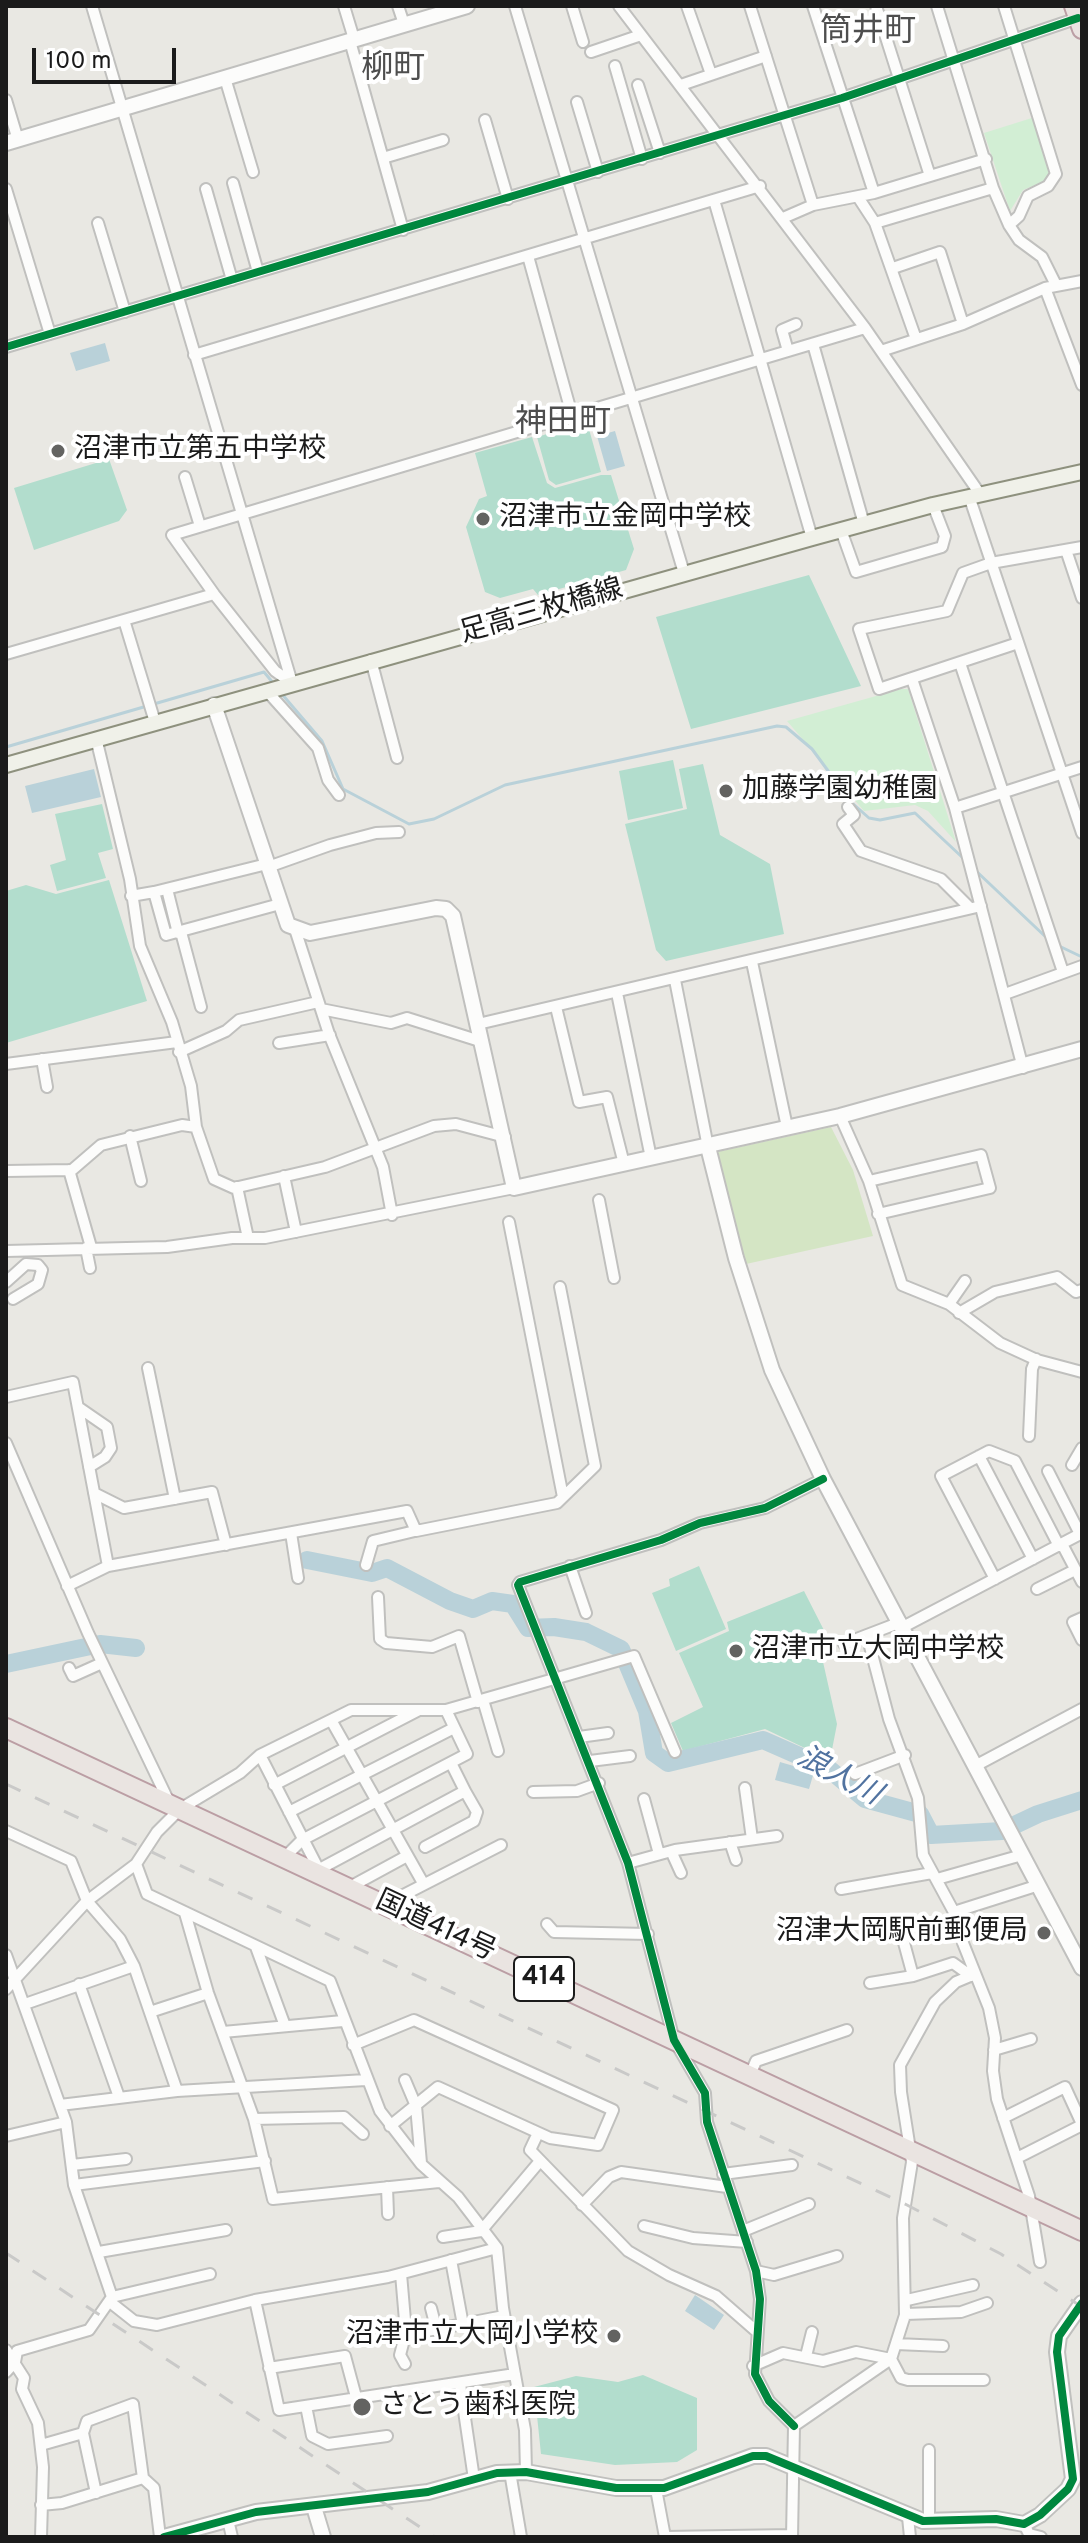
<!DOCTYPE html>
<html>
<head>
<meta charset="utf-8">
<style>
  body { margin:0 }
  #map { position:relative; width:1088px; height:2543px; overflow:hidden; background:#e9e8e3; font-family:Overpass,sans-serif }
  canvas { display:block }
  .frame { position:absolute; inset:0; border:8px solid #1b1b1b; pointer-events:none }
  .scale { position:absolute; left:32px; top:48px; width:144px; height:36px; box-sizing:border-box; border:4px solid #1b1b1b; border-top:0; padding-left:10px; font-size:24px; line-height:28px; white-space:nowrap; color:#1b1b1b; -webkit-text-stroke:6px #fff; paint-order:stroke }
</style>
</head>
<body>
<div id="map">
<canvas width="1088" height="2543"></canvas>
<div class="frame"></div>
<div class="scale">100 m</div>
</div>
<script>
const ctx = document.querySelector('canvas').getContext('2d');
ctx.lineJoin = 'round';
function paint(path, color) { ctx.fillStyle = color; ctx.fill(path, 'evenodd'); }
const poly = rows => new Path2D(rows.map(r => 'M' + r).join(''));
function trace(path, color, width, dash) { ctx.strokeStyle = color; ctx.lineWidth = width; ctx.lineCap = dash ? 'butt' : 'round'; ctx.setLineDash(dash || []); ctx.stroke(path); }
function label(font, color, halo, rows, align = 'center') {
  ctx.font = font + ' Overpass,"Noto Sans JP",sans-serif'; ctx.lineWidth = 8; ctx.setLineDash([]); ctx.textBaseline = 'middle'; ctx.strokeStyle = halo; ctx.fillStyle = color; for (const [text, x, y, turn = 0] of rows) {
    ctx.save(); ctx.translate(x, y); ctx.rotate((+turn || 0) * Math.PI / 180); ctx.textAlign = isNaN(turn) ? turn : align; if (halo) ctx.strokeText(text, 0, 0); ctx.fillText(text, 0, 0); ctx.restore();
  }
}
const grass = poly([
  [831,1127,853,1170,873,1236,746,1264,717,1152]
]);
const park = poly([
  [1035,117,1051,172,1043,182,1023,190,1010,211,984,133],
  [901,689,908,689,956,842,928,811,915,805,864,811,787,721]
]);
const pitch = poly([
  [587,422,601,472,556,485,549,480,537,437],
  [532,437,547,483,555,488,601,475,611,475,634,549,626,570,538,595,533,589,500,598,485,592,466,527,479,499,487,496,475,453],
  [109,459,127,510,119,521,34,550,14,488],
  [809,575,861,686,691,729,656,617],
  [673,760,683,808,628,820,619,771],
  [703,764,720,835,770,864,784,934,666,961,656,950,625,824,687,809,679,769],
  [102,804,113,849,98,853,106,878,57,891,50,865,66,860,55,814],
  [109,880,147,1001,6,1043,6,891,26,885,56,894],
  [699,1566,726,1629,676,1651,652,1593,670,1586,669,1579],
  [804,1591,832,1646,821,1653,837,1724,830,1760,765,1729,683,1751,671,1723,703,1707,679,1653,729,1631,727,1622],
  [643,2375,697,2398,697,2450,677,2462,615,2465,541,2454,534,2387,576,2376,618,2382]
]);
const water = poly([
  [105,343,110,361,76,371,70,353],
  [615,431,625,466,607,471,597,436],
  [94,769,101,797,32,813,25,786],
  [780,1762,814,1772,809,1789,775,1780],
  [695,2295,724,2315,714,2330,685,2311]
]);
const stream = poly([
  [281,693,322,741,343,789,409,824,434,819,505,785,777,726,786,727,812,749,851,802,869,818,880,820,915,813,963,858],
  [6,747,264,672,274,684],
  [974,869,1050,941],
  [1057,945,1082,957]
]);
const river = poly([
  [307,1560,372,1573,387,1568,450,1601,473,1609,492,1601,513,1604,528,1628,554,1627,586,1632,621,1649,647,1711,654,1753,668,1763,763,1740,829,1769,865,1799,920,1814,931,1835,1002,1831,1038,1814,1082,1800],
  [6,1664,100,1644,136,1648]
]);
const minor = poly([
  [92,6,292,683],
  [344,6,354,39],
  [398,6,404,24],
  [515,6,684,573],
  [572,6,583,42],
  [619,6,865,328,980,494],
  [687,6,711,74],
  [750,6,813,205],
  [813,6,874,193],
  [876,6,930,176],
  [937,6,993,188,1009,225,1019,240,1042,257,1056,285],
  [1004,6,1056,174,1048,186,1028,196,1019,216,1009,225],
  [350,41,403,230],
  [591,52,641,35],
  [615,66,642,159],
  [225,78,253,172],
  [638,85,660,153],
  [681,85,766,56],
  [6,100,18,140],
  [577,102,598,172],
  [485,120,508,199],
  [383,158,443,140],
  [233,183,258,272],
  [6,189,50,334],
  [206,189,232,280],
  [858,197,875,223,993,188],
  [714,200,812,538],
  [783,218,813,205,874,193,986,159],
  [98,223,125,312],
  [875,223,916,339],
  [528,256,572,415],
  [893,268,940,252,963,324],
  [1045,288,1082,385],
  [813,344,864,524],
  [6,347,842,98,1078,18],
  [788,351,782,330,796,324],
  [881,351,963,324,1045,288,1082,281],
  [194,355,760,186],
  [185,477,200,526],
  [969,496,1082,833],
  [841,530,856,572,942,547,945,536,933,505],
  [1066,550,1082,598],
  [214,594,172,535,865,328],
  [124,620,155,722],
  [1018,643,879,689,859,629,947,611,963,573,991,563,1082,547],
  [6,654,214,594,275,671,292,683],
  [371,660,397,758],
  [960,663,1063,972],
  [912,679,955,808,1023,1068],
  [266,690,318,748,328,780,339,795],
  [96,738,130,879,140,946,172,1022,191,1086,196,1127],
  [848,807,854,815,843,824,861,851,941,879,970,908],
  [955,808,1082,767],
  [268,867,330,845,376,833,399,832],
  [167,889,178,933],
  [154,892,267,864],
  [131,896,154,892,166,935,280,904],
  [295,929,329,1034,383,1167,392,1215],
  [181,932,201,1007],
  [752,962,787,1127],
  [675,980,708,1147],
  [617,993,651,1158],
  [1005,994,1082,966],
  [556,1007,579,1102,607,1097,624,1164],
  [321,1009,391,1023,407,1018,483,1042],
  [478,1024,981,906],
  [279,1043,330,1035],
  [179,1052,226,1031,239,1020,318,1002],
  [42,1059,47,1087],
  [6,1064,177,1042],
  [840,1116,869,1181,902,1285,949,1304,1000,1343,1037,1360,1082,1372],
  [130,1136,141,1181],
  [69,1170,91,1247],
  [6,1171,72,1170,101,1145,182,1125,196,1127,214,1179,234,1188,325,1167,434,1126,456,1124,505,1137],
  [284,1176,296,1232],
  [869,1181,981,1155,990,1188,878,1214],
  [237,1187,248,1238],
  [599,1200,614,1278],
  [509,1222,563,1497],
  [86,1248,90,1268],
  [6,1251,167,1247,232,1238,265,1238,514,1188],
  [6,1282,26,1264,38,1265,42,1270,38,1284,13,1299],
  [949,1304,965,1281],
  [959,1313,995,1292,1057,1277,1076,1292,1082,1290],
  [148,1368,175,1499],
  [6,1397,73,1382,108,1566,407,1511,416,1531,557,1503,595,1466,560,1287],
  [78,1407,107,1427,111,1448,105,1457,89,1467],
  [1029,1436,1032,1369,1036,1359],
  [6,1443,88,1633,169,1802],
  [979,1456,1033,1559],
  [1072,1465,1082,1448],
  [1048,1471,1080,1534],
  [94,1493,124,1508,212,1492,226,1545],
  [291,1533,298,1578],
  [1062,1544,1082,1582],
  [366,1565,373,1541,419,1530],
  [570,1566,586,1613],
  [995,1579,941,1476,989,1451,1015,1461,1059,1546],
  [67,1586,108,1566],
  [1037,1589,1075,1570],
  [378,1597,380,1639,386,1643,432,1647,459,1636,478,1702],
  [1082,1618,1073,1622,1082,1640],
  [901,1622,867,1635,889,1719,918,1798,923,1855,962,1927,963,1943,989,2008,995,2038,993,2071,997,2099,1029,2196,1040,2262],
  [903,1627,1082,1533],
  [844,1644,867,1635],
  [69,1668,73,1676,102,1663],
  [483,1700,498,1751],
  [331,1720,423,1883],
  [579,1737,608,1733],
  [260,1755,318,1868],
  [590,1761,630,1756],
  [451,1763,465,1791],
  [975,1766,1082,1709],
  [855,1774,905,1755],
  [274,1785,419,1710],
  [745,1788,752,1839],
  [533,1792,577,1791,599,1783],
  [644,1799,659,1854],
  [289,1812,452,1729],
  [6,1831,71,1861,87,1901,120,1939,134,1966,177,2091],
  [730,1842,736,1860],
  [671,1851,681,1873],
  [286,1856,302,1840,467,1754,446,1710],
  [628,1863,675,1850,777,1836],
  [136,1864,147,1894,330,1981,380,2111,421,2164,458,2197,497,2248,503,2308,525,2430,526,2472],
  [316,1871,465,1791,477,1812,474,1821,425,1847],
  [937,1879,1022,1855],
  [350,1887,407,1856],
  [841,1889,932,1873],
  [384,1905,501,1845],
  [954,1912,1039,1885],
  [185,1913,208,1993,254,2119,273,2199,439,2182],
  [547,1924,554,1932,648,1934],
  [900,1928,913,1976],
  [256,1947,285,2026],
  [6,1955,66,2122,74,2185,112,2297,89,2330,17,2351,15,2362,6,2372],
  [870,1983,913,1976,953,1963,971,1976],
  [79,1984,119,2097],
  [6,1989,87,1901,136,1864,157,1832,180,1809,240,1773,260,1755,351,1710,446,1710,634,1656,675,1752],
  [25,2004,134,1966],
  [150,2012,208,1993],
  [223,2032,343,2021],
  [353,2045,414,2020,613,2110,598,2145,550,2138,438,2087,390,2126],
  [994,2050,1031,2039],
  [750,2075,756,2061,847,2030],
  [405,2080,416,2106,421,2163],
  [60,2105,177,2091,366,2080],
  [1003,2118,1065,2087,1082,2124],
  [254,2119,344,2117,363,2134],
  [538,2133,530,2150,628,2251,669,2275,716,2296,756,2331],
  [6,2136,66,2122],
  [1017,2158,1082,2125],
  [72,2165,126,2159],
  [723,2174,792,2165],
  [74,2185,265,2161],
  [387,2187,388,2214],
  [582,2205,609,2177,621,2172,727,2187],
  [644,2226,693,2238,747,2242],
  [743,2231,809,2204],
  [443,2237,481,2231,540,2161],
  [99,2252,226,2230],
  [451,2260,463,2325],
  [756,2271,774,2275,837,2256],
  [401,2274,406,2332,400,2355,405,2364],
  [112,2297,210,2274],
  [255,2300,279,2410,515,2374],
  [907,2300,973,2285],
  [110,2302,134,2321,157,2325,255,2300,388,2277,497,2248],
  [431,2308,437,2331],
  [906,2314,961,2312,987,2303],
  [406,2335,504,2316],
  [896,2344,943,2346],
  [6,2350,24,2378,22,2389,38,2423,43,2467,41,2537],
  [806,2356,812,2332],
  [753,2366,783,2353,823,2361,856,2352,891,2359,901,2378,908,2380,984,2380],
  [269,2368,345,2356,356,2397],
  [460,2384,474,2479],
  [306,2406,312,2436,328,2444,387,2436],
  [794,2426,769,2401,755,2374,760,2299,756,2271,707,2122,705,2093,674,2040,628,1863,518,1585,520,1582,661,1540,700,1523,765,1508,823,1479],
  [83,2433,96,2493],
  [41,2445,83,2433,87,2421,133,2404,143,2478,62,2503,41,2505],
  [510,2472,521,2537],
  [143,2478,154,2488,160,2537],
  [656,2489,665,2537],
  [908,2517,910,2537],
  [228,2520,232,2537],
  [929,2522,929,2450],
  [1024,2524,1029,2534,1041,2537],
  [665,2537,792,2535],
  [792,2537,794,2426,891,2359,905,2315,903,2218,912,2162,901,2092,900,2065,935,2002,956,1982,975,1974]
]);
const tertiary = poly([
  [6,143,467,6],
  [214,705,288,925,310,933,436,908,446,909,453,916,514,1188,840,1116,1082,1049],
  [708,1147,736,1258,772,1370,823,1479,1082,1968],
  [314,2507,323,2537],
  [164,2537,256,2512,428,2492,497,2473,526,2472,616,2488,664,2488,753,2456,766,2456,923,2521,996,2519,1024,2524,1040,2515,1068,2489,1073,2479,1057,2352,1059,2336,1082,2303]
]);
const secondary = poly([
  [6,765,812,538,933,505,1082,472]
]);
const trunk = poly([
  [1074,6,1082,29],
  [6,1728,1082,2231]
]);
const rail = poly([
  [6,1784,907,2205,1001,2254,1082,2307],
  [6,2253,435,2537]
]);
const cycleway = poly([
  [6,347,842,98,1078,18],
  [794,2426,769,2401,755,2374,760,2299,756,2271,707,2122,705,2093,674,2040,628,1863,518,1585,520,1582,661,1540,700,1523,765,1508,823,1479],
  [164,2537,256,2512,428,2492,497,2473,526,2472,616,2488,664,2488,753,2456,766,2456,923,2521,996,2519,1024,2524,1040,2515,1068,2489,1073,2479,1057,2352,1059,2336,1082,2303]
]);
const markers = [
  [58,451,8,"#636361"],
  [483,519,8,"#636361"],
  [726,791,8,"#636361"],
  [736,1651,8,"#636361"],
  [1044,1933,8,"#636361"],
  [614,2336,8,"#636361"],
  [362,2407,10,"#636361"]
];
const shields = [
  [544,1979,60]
];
const shieldNames = [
  ["414",544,1979]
];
const poiNames = [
  ["沼津市立第五中学校",74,451],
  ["沼津市立金岡中学校",499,519],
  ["加藤学園幼稚園",742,791],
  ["沼津市立大岡中学校",752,1651],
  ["沼津大岡駅前郵便局",1028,1933,"right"],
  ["沼津市立大岡小学校",598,2336,"right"],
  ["さとう歯科医院",380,2407]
];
const streetNames = [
  ["足高三枚橋線",542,613,-16],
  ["国道414号",435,1928,25]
];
const waterNames = [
  ["浪人川",838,1778,28]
];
const quarterNames = [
  ["筒井町",868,34],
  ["柳町",393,71],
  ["神田町",563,425]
];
paint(grass, '#d4e5c4');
paint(park, '#d2eed4');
paint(pitch, '#b2ddcd');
paint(water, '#b9d1d9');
trace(stream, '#b9d1d9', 3);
trace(river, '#b9d1d9', 18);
trace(minor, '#c0c0be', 14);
trace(tertiary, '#c0c0be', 18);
trace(secondary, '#8e917e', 18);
trace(trunk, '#bb9ea4', 22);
trace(minor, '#fcfcfb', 10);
trace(tertiary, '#fcfcfb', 14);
trace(secondary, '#f0f1e9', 14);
trace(trunk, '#eae4e1', 18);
trace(rail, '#c9c9c8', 3, [16, 16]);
trace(cycleway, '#00873e', 8);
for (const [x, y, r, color] of markers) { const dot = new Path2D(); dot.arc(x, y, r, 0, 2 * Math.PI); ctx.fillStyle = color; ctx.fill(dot); trace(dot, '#fff', 3); }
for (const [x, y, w] of shields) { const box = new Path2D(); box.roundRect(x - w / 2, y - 22, w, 44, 6); ctx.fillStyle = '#fff'; ctx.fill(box); trace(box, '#1b1b1b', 2); }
label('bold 26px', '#1b1b1b', null, shieldNames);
label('28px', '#1b1b1b', '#fff', poiNames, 'left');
label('28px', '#1b1b1b', '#fff', streetNames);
label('italic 30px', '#5173a0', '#fff', waterNames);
label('32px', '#4e4e4e', '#fff', quarterNames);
</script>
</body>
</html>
